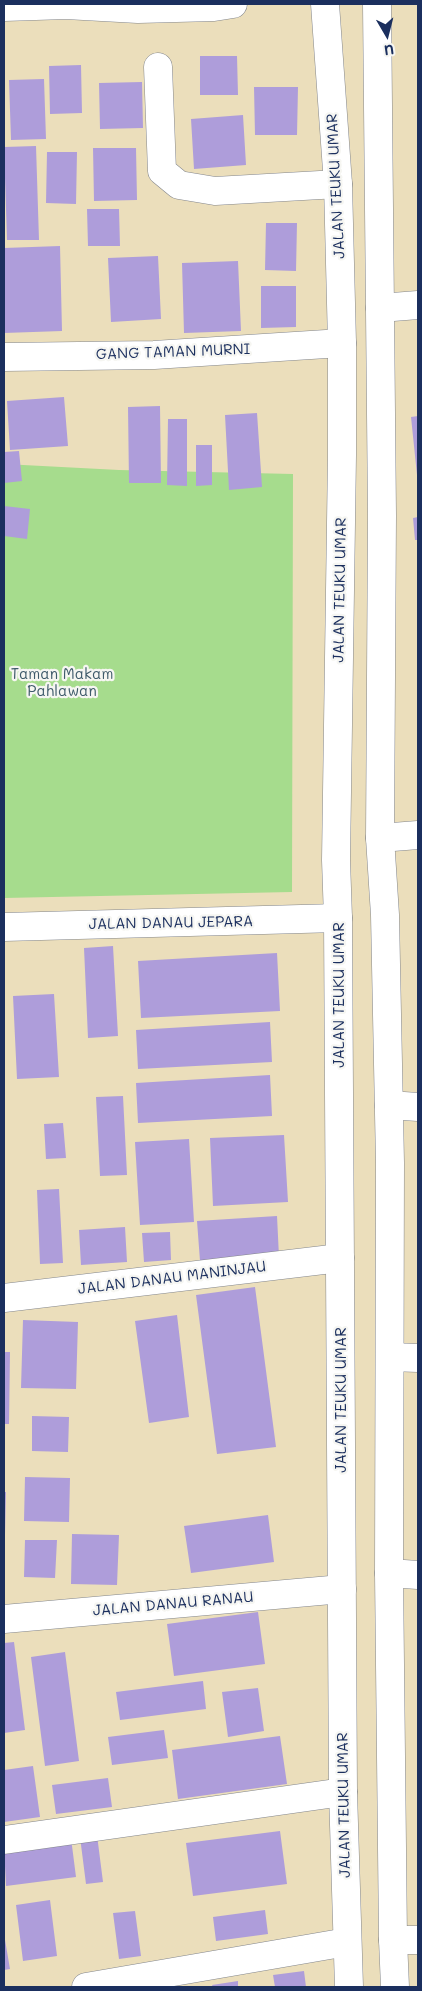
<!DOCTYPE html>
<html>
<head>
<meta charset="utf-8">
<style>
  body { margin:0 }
  #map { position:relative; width:422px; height:1991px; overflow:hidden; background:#ebdebb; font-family:Mali,sans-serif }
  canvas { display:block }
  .frame { position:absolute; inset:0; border:5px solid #1b2f5e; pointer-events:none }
  .north { position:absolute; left:362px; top:10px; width:50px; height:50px; -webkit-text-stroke:4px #f6f6f2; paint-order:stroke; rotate:172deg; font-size:14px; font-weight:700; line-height:20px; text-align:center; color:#1b2f5e }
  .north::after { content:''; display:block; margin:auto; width:18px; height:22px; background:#1b2f5e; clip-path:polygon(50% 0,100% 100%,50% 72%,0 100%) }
</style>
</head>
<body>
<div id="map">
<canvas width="422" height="1991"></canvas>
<div class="frame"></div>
<div class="north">U</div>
</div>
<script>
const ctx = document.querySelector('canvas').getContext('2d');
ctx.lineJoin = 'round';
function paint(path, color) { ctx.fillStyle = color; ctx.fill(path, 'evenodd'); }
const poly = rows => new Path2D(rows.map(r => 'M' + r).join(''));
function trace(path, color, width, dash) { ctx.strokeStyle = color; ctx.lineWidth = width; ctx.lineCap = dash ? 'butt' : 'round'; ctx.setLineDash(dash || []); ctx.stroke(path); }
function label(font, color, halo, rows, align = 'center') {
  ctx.font = font + ' Mali,sans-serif'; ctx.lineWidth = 4.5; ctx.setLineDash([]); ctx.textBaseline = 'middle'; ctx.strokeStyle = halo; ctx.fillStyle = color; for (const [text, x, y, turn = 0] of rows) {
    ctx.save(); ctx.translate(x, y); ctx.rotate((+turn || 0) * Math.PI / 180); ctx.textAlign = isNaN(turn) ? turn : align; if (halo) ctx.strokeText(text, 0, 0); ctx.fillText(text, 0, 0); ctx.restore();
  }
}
const green = poly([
  [4,464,119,470,293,474,292,892,4,898]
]);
const building = poly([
  [200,56,237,56,238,95,200,95],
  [81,65,82,113,50,114,49,66],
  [44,79,46,139,11,140,9,80],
  [142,82,143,128,100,129,99,83],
  [254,87,298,87,297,135,255,135],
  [243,115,246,165,194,169,191,119],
  [36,146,39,240,7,240,4,147],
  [93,148,136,148,137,200,94,201],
  [47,152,77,152,76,204,46,203],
  [87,209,119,209,120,246,88,246],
  [266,223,297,223,296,271,265,270],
  [60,246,62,331,4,333,4,248],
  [158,256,161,319,111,322,108,258],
  [238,261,241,331,184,333,182,263],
  [261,286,296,286,296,327,261,328],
  [64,397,68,446,10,450,7,401],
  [160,406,161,483,129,483,128,407],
  [257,413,262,487,229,490,225,415],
  [418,416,418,475,417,475,411,417],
  [168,419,187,419,187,486,167,485],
  [196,445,212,445,212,485,196,486],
  [19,451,22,481,4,483,4,452],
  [4,506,30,509,27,539,4,536],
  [418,517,418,540,415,540,413,518],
  [113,946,118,1036,88,1038,84,948],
  [277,953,280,1011,141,1018,138,961],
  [54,994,59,1077,17,1079,13,996],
  [270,1022,272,1062,138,1069,136,1030],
  [270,1075,272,1116,138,1123,136,1083],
  [123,1096,127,1175,100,1176,96,1097],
  [63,1123,66,1158,46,1159,44,1124],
  [284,1135,288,1202,213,1206,210,1138],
  [189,1139,194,1222,140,1225,135,1142],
  [59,1189,63,1263,40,1264,37,1190],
  [277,1216,279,1257,200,1261,197,1221],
  [125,1227,127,1262,81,1265,79,1230],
  [170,1232,171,1260,144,1262,142,1233],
  [255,1287,276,1447,217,1454,196,1295],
  [177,1315,189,1417,149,1423,135,1321],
  [23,1320,78,1322,76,1389,21,1388],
  [4,1352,10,1352,9,1424,4,1424],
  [32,1416,69,1417,68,1452,32,1451],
  [25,1477,70,1478,69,1522,24,1521],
  [4,1492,6,1492,5,1535,4,1535],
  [268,1515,274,1562,191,1573,184,1526],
  [72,1534,119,1535,117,1585,71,1584],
  [25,1540,57,1540,55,1578,24,1577],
  [258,1612,265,1664,174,1676,167,1624],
  [14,1642,25,1730,4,1733,4,1643],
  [65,1652,79,1761,45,1766,31,1657],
  [203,1681,206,1709,120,1720,116,1692],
  [258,1688,264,1731,228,1737,222,1692],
  [164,1730,168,1758,112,1765,108,1737],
  [280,1736,287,1784,178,1799,172,1750],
  [33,1766,40,1817,4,1822,4,1770],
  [108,1778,112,1807,56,1814,52,1785],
  [280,1831,287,1884,193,1896,186,1843],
  [97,1835,103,1882,86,1884,80,1837],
  [71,1838,76,1877,6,1886,4,1847],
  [50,1900,57,1956,23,1961,16,1905],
  [265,1910,268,1934,216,1941,213,1917],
  [135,1911,141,1956,119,1959,113,1913],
  [4,1934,10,1969,4,1970],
  [304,1971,306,1987,275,1987,273,1975],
  [238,1981,238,1987,213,1987,212,1985]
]);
const minor = poly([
  [4,7,66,5,138,9,214,7,233,4],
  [158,67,162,171,179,185,215,191,338,184],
  [380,308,418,305],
  [4,357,154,355,342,343],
  [380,838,418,835],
  [4,927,338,918],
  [389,1105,418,1107],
  [4,1298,340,1258],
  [390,1357,418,1358],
  [389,1573,418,1575],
  [4,1619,342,1589],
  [4,1840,343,1792],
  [393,1940,418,1940],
  [86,1987,347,1942]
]);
const highway = poly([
  [325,4,338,184,342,343,342,455,336,860,338,918,343,1792,349,1987],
  [377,4,382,516,380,838,385,915,390,1163,389,1573,393,1940,395,1987]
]);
const streetNames = [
  ["JALAN TEUKU UMAR",336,186,-93],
  ["GANG TAMAN MURNI",173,352,-2],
  ["JALAN TEUKU UMAR",340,590,-89],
  ["JALAN DANAU JEPARA",171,923,-1],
  ["JALAN TEUKU UMAR",339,995,-90],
  ["JALAN DANAU MANINJAU",172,1278,-7],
  ["JALAN TEUKU UMAR",341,1400,-90],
  ["JALAN DANAU RANAU",173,1604,-5],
  ["JALAN TEUKU UMAR",344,1805,-91]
];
const parkNames = [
  ["Taman Makam",62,674],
  ["Pahlawan",62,691]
];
paint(green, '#a6dc8d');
paint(building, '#ae9dda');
trace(minor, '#83868c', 29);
trace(highway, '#83868c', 29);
trace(minor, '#fff', 28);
trace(highway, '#fff', 28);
label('15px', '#1b2f5e', '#f6f6f2', streetNames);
label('15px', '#3e5a6a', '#f6f6f2', parkNames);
</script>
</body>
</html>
